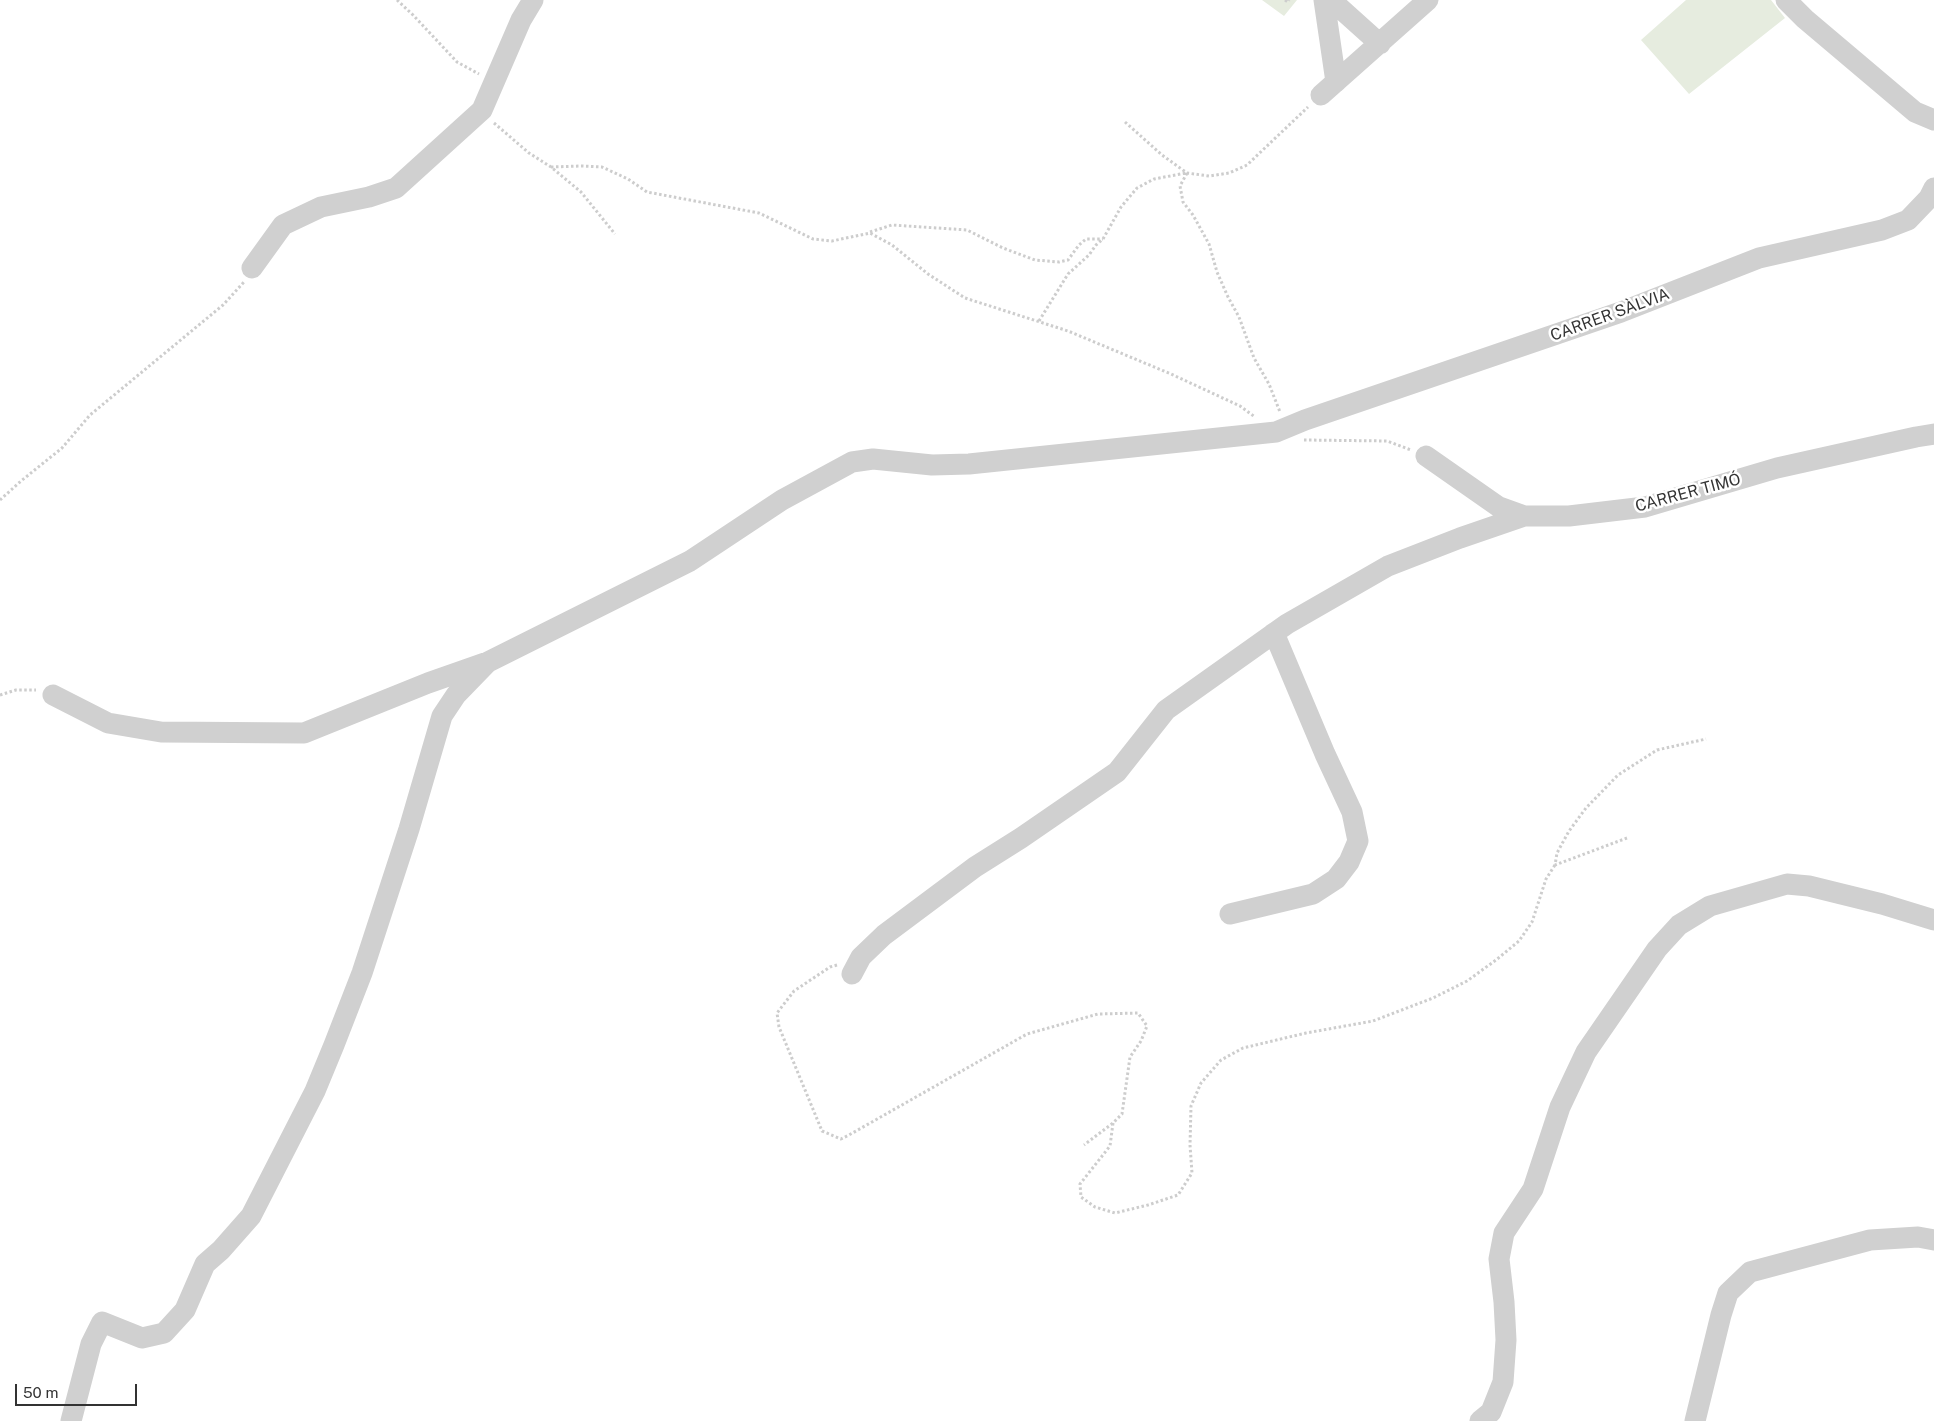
<!DOCTYPE html>
<html>
<head>
<meta charset="utf-8">
<style>
  body { margin:0 }
  #map { position:relative; width:1934px; height:1421px; overflow:hidden; background:#fff; font-family:"Public Sans",sans-serif }
  canvas { display:block }
  .scale { position:absolute; left:15px; top:1384px; width:122px; height:22px; box-sizing:border-box; border:2px solid #333; border-top:0; padding-left:6px; font-size:15px; line-height:18px; white-space:nowrap; color:#333; -webkit-text-stroke:4px #fff; paint-order:stroke }
</style>
</head>
<body>
<div id="map">
<canvas width="1934" height="1421"></canvas>
<div class="scale">50 m</div>
</div>
<script>
const ctx = document.querySelector('canvas').getContext('2d');
ctx.lineJoin = 'round';
function paint(path, color) { ctx.fillStyle = color; ctx.fill(path, 'evenodd'); }
const poly = rows => new Path2D(rows.map(r => 'M' + r).join(''));
function trace(path, color, width, dash) { ctx.strokeStyle = color; ctx.lineWidth = width; ctx.lineCap = dash ? 'butt' : 'round'; ctx.setLineDash(dash || []); ctx.stroke(path); }
function label(font, color, halo, rows, align = 'center') {
  ctx.font = font + ' "Public Sans",sans-serif'; ctx.lineWidth = 5; ctx.setLineDash([]); ctx.textBaseline = 'middle'; ctx.strokeStyle = halo; ctx.fillStyle = color; for (const [text, x, y, turn = 0] of rows) {
    ctx.save(); ctx.translate(x, y); ctx.rotate((+turn || 0) * Math.PI / 180); ctx.textAlign = isNaN(turn) ? turn : align; if (halo) ctx.strokeText(text, 0, 0); ctx.fillText(text, 0, 0); ctx.restore();
  }
}
const green = poly([
  [1262,0,1297,0,1284,16],
  [1686,0,1771,0,1785,18,1689,94,1641,40]
]);
const path = poly([
  [397,0,413,15,457,62,479,74],
  [1285,0,1288,2,1289,0],
  [1125,122,1162,155,1187,173,1209,176,1229,173,1247,165,1308,107],
  [494,123,529,153,551,167,581,192,615,234],
  [551,167,581,166,602,167,628,179,647,192,759,213,813,239,832,241,870,233,892,245,928,274,965,298,1068,331,1171,374,1240,406,1255,417],
  [1187,173,1180,186,1183,202,1193,215,1209,244,1217,272,1228,297,1239,317,1254,358,1269,384,1280,412],
  [870,232,892,225,967,230,1003,248,1035,260,1059,262,1068,260,1079,245,1086,239,1103,239],
  [1039,321,1068,274,1089,255,1096,245,1103,239,1121,207,1137,188,1154,179,1186,173],
  [1304,440,1387,441,1411,450],
  [0,500,21,481,62,448,90,415,223,305,244,282],
  [0,695,16,690,36,690],
  [1627,838,1555,865,1557,853,1569,831,1586,808,1618,775,1657,750,1706,739],
  [837,965,830,967,794,991,777,1013,779,1027,822,1131,841,1139,849,1135,1027,1034,1098,1014,1138,1013,1147,1026,1141,1041,1130,1057,1122,1114,1113,1123,1084,1145],
  [1113,1123,1110,1146,1080,1184,1081,1197,1095,1207,1115,1213,1148,1205,1178,1195,1192,1173,1190,1145,1191,1106,1201,1083,1221,1060,1243,1048,1306,1033,1373,1021,1433,998,1467,981,1496,960,1519,941,1532,922,1546,879,1555,865]
]);
const minor = poly([
  [1324,0,1336,82],
  [1331,0,1380,44],
  [1786,0,1805,19,1915,112,1934,120],
  [1321,95,1428,0],
  [252,268,283,225,321,207,369,197,396,188,482,110,521,20,533,0],
  [1426,456,1499,507,1524,516,1569,516,1645,507,1777,468,1916,437,1934,434],
  [53,695,108,723,161,732,304,733,428,683,485,663],
  [1230,914,1313,894,1336,879,1349,862,1358,841,1352,812,1325,754,1274,633],
  [852,974,861,957,884,935,975,867,1021,838,1117,772,1166,710,1287,624,1388,566,1460,538,1524,516],
  [71,1421,91,1344,102,1322,142,1338,164,1333,185,1310,205,1264,221,1250,251,1216,315,1091,334,1045,362,973,409,829,442,716,456,695,488,662,690,561,782,500,852,462,873,459,932,465,969,464,1276,432,1305,420,1621,312,1759,258,1882,230,1908,220,1929,198,1934,188],
  [1480,1421,1491,1412,1503,1382,1506,1340,1504,1302,1499,1259,1504,1233,1533,1189,1560,1107,1586,1052,1657,949,1679,925,1710,906,1787,884,1809,886,1882,904,1934,920],
  [1695,1421,1721,1315,1728,1293,1750,1272,1870,1240,1918,1237,1934,1240]
]);
const streetNames = [
  ["CARRER SÀLVIA",1610,315,-20],
  ["CARRER TIMÓ",1688,493,-15]
];
paint(green, '#e6ecdf');
trace(path, '#cdcdcd', 3, [2.5, 2.5]);
trace(minor, '#d0d0d0', 21);
label('16px', '#333', '#fff', streetNames);
</script>
</body>
</html>
